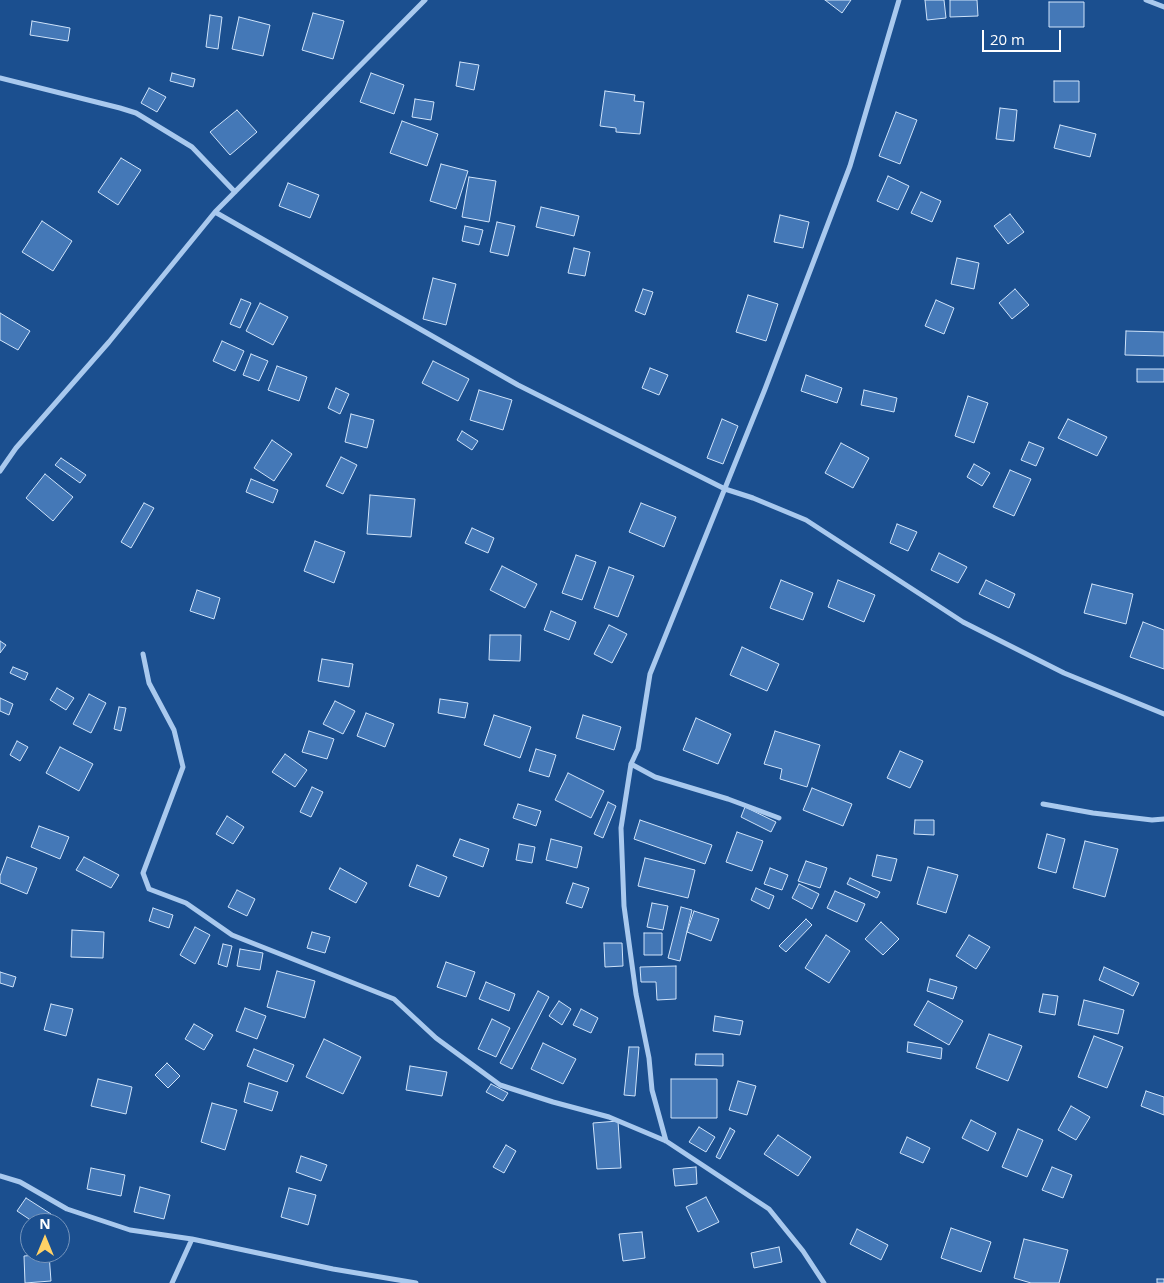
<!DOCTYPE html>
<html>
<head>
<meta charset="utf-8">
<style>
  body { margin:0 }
  #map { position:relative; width:1164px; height:1283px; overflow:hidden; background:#1b4f8f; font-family:"Open Sans",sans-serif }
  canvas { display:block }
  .north { position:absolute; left:20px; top:1213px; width:50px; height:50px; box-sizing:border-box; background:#1b4f8f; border:1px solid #7695bc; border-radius:50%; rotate:0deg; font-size:14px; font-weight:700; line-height:20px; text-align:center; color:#fff }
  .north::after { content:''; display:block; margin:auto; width:18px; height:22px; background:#ffd166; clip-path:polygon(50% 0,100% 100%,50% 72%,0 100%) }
  .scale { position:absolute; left:982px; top:30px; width:79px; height:22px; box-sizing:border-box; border:2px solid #fff; border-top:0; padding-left:6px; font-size:15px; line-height:18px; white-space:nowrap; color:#fff; -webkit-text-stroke:4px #1b4f8f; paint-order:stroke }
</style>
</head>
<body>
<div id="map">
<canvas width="1164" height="1283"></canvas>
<div class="north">N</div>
<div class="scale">20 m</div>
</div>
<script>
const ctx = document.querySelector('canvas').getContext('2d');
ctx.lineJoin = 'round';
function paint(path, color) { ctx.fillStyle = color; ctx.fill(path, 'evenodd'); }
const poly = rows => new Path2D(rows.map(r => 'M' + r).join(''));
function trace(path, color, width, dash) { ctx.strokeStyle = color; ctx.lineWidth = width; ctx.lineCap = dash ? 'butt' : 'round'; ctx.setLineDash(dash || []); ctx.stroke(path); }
const building = poly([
  [825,0,851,0,842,13,825,0],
  [925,0,944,0,946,18,927,20,925,0],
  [950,0,977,0,978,16,950,17,950,0],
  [1049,2,1084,2,1084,27,1049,27,1049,2],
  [313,13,344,21,333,59,302,50,313,13],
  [210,15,222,17,218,49,206,47,210,15],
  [239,17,270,25,263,56,232,49,239,17],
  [32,21,70,28,68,41,30,35,32,21],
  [460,62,479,65,474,90,456,86,460,62],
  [172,73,195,79,193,87,170,81,172,73],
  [371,73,404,85,394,114,360,102,371,73],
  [1054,81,1079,81,1079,102,1054,102,1054,81],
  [149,88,166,97,157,112,141,103,149,88],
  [605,91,635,95,634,101,644,102,640,134,616,132,616,128,600,126,605,91],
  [415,99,434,102,431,120,412,117,415,99],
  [1000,108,1017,110,1014,141,996,139,1000,108],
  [237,110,257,132,230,155,210,132,237,110],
  [896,112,917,120,900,164,879,156,896,112],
  [402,121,438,134,427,166,390,153,402,121],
  [1060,125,1096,134,1090,157,1054,148,1060,125],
  [121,158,141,170,118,205,98,192,121,158],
  [441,164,468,171,456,209,430,201,441,164],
  [888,176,909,186,898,210,877,201,888,176],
  [469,177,496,181,489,222,462,217,469,177],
  [288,183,319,195,310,218,279,206,288,183],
  [921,192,941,201,932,222,911,213,921,192],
  [541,207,579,216,574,236,536,227,541,207],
  [1010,214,1024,232,1008,244,994,226,1010,214],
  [780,215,809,222,803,248,774,242,780,215],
  [42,221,72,241,53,271,22,252,42,221],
  [497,222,515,226,508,256,490,252,497,222],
  [465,226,483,230,479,245,462,241,465,226],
  [574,248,590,252,585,276,568,273,574,248],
  [957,258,979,263,974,289,951,284,957,258],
  [433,278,456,284,446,325,423,319,433,278],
  [643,289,653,292,645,315,635,311,643,289],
  [1015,289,1029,305,1012,319,999,303,1015,289],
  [748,295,778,304,766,341,736,332,748,295],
  [241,299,251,303,240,328,230,324,241,299],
  [936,300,954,308,944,334,925,326,936,300],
  [260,303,288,317,273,345,246,331,260,303],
  [0,313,30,331,18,350,0,340,0,313],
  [1126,331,1164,332,1164,356,1125,355,1126,331],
  [222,341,244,351,235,371,213,361,222,341],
  [251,354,268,361,259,381,243,375,251,354],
  [433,361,469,379,458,401,422,383,433,361],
  [277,366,307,377,299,401,268,390,277,366],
  [650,368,668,375,659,395,642,388,650,368],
  [1137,369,1164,369,1164,382,1137,382,1137,369],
  [806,375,842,388,837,403,801,391,806,375],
  [336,388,349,394,340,414,328,408,336,388],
  [479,390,512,400,503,430,470,420,479,390],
  [864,390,897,398,894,412,861,405,864,390],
  [968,396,988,403,974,443,955,436,968,396],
  [351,414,374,420,367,448,345,442,351,414],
  [722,419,738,426,723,464,707,458,722,419],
  [1068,419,1107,437,1097,456,1058,438,1068,419],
  [462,431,478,441,472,450,457,440,462,431],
  [272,440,292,454,274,481,254,468,272,440],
  [1029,442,1044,448,1036,466,1021,460,1029,442],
  [841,443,869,458,853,488,825,473,841,443],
  [341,457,357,465,343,494,326,486,341,457],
  [61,458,86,475,80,483,55,465,61,458],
  [974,464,990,473,982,486,967,477,974,464],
  [1010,470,1031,479,1014,516,993,507,1010,470],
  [45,474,73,497,53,521,26,498,45,474],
  [251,479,278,490,273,503,246,492,251,479],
  [370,495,415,499,411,537,367,534,370,495],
  [144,503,154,508,131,548,121,542,144,503],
  [641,503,676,517,664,547,629,532,641,503],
  [897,524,917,532,908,551,890,543,897,524],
  [472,528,494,538,488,553,465,543,472,528],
  [315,541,345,552,334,583,304,571,315,541],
  [939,553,967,567,958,583,931,570,939,553],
  [576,555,596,562,582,600,562,593,576,555],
  [502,566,537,584,525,608,490,590,502,566],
  [609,567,634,576,618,617,594,608,609,567],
  [781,580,813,593,803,620,770,608,781,580],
  [838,580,875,595,864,622,828,607,838,580],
  [986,580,1015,594,1009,608,979,594,986,580],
  [1092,584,1133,594,1126,624,1084,613,1092,584],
  [197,590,220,598,214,619,190,611,197,590],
  [551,611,576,622,569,640,544,630,551,611],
  [1143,622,1164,630,1164,669,1130,657,1143,622],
  [609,625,627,634,612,663,594,654,609,625],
  [490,635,521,635,520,661,489,660,490,635],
  [0,641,6,645,0,653,0,641],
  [742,647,779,664,767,691,730,675,742,647],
  [322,659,353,664,349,687,318,681,322,659],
  [13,667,28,673,25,680,10,673,13,667],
  [57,688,74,698,66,710,50,700,57,688],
  [89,694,106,703,91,733,73,724,89,694],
  [0,698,13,704,9,715,0,711,0,698],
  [440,699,468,703,465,718,438,713,440,699],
  [335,701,355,711,343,734,323,724,335,701],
  [119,707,126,708,121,731,114,729,119,707],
  [366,713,394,724,385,747,357,736,366,713],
  [494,715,531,727,520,758,484,745,494,715],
  [583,715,621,727,614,750,576,738,583,715],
  [696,718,731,734,718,764,683,750,696,718],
  [309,731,334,739,327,759,302,752,309,731],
  [775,731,820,745,807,787,780,779,782,769,764,764,775,731],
  [17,741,28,747,20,761,10,755,17,741],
  [60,747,93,764,79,791,46,773,60,747],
  [536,749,556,755,549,777,529,771,536,749],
  [900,751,923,761,910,788,887,778,900,751],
  [285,754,307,770,295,787,272,772,285,754],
  [568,773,604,791,591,818,555,800,568,773],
  [312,787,323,792,311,817,300,812,312,787],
  [812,788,852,804,843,826,803,810,812,788],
  [608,802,616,806,603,838,594,834,608,802],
  [518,804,541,811,536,826,513,818,518,804],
  [745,807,776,822,771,832,741,817,745,807],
  [227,816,244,827,233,844,216,834,227,816],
  [640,820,712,845,705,864,634,839,640,820],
  [915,820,934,820,934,835,914,834,915,820],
  [39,826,69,837,60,859,31,847,39,826],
  [737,832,763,841,752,871,726,862,737,832],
  [1047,834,1065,839,1056,873,1038,868,1047,834],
  [460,839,489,849,483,867,453,856,460,839],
  [551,839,582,847,577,868,546,860,551,839],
  [1085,841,1118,849,1105,897,1073,888,1085,841],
  [519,844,535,847,532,863,516,860,519,844],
  [877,855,897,859,891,881,872,876,877,855],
  [7,857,37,868,27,894,0,883,0,876,7,857],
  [84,857,119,875,111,888,76,870,84,857],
  [645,858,695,870,688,898,638,886,645,858],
  [806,861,827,868,820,888,798,881,806,861],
  [417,865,447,877,439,897,409,886,417,865],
  [928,867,958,875,946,913,917,904,928,867],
  [340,868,367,883,356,903,329,889,340,868],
  [770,868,788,875,782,890,764,884,770,868],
  [850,878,880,892,877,898,847,884,850,878],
  [573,883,589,888,582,908,566,903,573,883],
  [799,884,819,894,812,909,792,898,799,884],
  [756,888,774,896,769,909,751,900,756,888],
  [237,890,255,899,247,916,228,907,237,890],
  [835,891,865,904,857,922,827,908,835,891],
  [652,903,668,906,663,930,647,927,652,903],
  [681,907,692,910,680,961,668,958,681,907],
  [153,908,173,915,169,928,149,921,153,908],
  [694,911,719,919,711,941,687,932,694,911],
  [806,919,812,925,786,952,779,946,806,919],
  [881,922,899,939,883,955,865,939,881,922],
  [195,927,210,935,195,964,180,955,195,927],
  [72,930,104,932,103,958,71,957,72,930],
  [312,932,330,937,325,953,307,948,312,932],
  [644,933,662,933,662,955,644,955,644,933],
  [826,935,850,951,829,983,805,968,826,935],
  [969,935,990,947,976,969,956,956,969,935],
  [604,943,622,943,623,966,605,967,604,943],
  [223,944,232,946,227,967,218,964,223,944],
  [240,949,263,953,260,970,237,966,240,949],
  [446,962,475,972,466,997,437,987,446,962],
  [676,966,676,999,657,1000,656,982,641,982,640,967,676,966],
  [1104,967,1139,983,1133,996,1099,980,1104,967],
  [277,971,315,981,305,1018,267,1007,277,971],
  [0,972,16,977,13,987,0,983,0,972],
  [930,979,957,987,953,999,927,991,930,979],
  [486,982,515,994,509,1011,479,999,486,982],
  [538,991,549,997,512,1069,500,1063,538,991],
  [1043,994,1058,996,1055,1015,1039,1012,1043,994],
  [1084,1000,1124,1010,1118,1034,1078,1025,1084,1000],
  [559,1001,571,1009,562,1025,549,1016,559,1001],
  [928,1001,963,1021,949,1045,914,1025,928,1001],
  [51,1004,73,1009,66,1036,44,1030,51,1004],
  [245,1008,266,1016,257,1039,236,1031,245,1008],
  [581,1009,598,1018,591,1033,573,1025,581,1009],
  [715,1016,743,1021,740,1035,713,1031,715,1016],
  [492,1019,510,1028,496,1057,478,1049,492,1019],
  [194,1024,213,1035,204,1050,185,1039,194,1024],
  [989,1034,1022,1046,1008,1081,976,1068,989,1034],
  [1094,1036,1123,1047,1107,1088,1078,1077,1094,1036],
  [324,1039,361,1057,343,1094,306,1077,324,1039],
  [908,1042,942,1048,941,1059,907,1052,908,1042],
  [543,1043,576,1059,563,1084,531,1069,543,1043],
  [629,1047,639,1047,635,1096,624,1095,629,1047],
  [254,1049,294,1065,287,1082,247,1066,254,1049],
  [696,1054,723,1054,723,1066,695,1065,696,1054],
  [167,1063,180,1076,168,1088,155,1075,167,1063],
  [410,1066,447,1072,442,1096,406,1090,410,1066],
  [98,1079,132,1087,126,1114,91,1106,98,1079],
  [671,1079,717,1079,717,1118,671,1118,671,1079],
  [738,1081,756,1086,747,1115,729,1110,738,1081],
  [249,1083,278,1092,272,1111,244,1102,249,1083],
  [491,1084,508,1093,503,1101,486,1092,491,1084],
  [1146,1091,1164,1097,1164,1115,1141,1106,1146,1091],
  [212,1103,237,1110,225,1150,201,1142,212,1103],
  [1071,1106,1090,1117,1076,1140,1058,1130,1071,1106],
  [971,1120,996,1133,988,1151,962,1138,971,1120],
  [618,1121,621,1168,597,1169,593,1123,618,1121],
  [699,1127,715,1137,706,1152,689,1142,699,1127],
  [730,1128,735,1131,720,1159,716,1157,730,1128],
  [1018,1129,1043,1140,1027,1177,1002,1167,1018,1129],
  [778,1135,811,1157,798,1176,764,1154,778,1135],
  [907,1137,930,1148,923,1163,900,1153,907,1137],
  [506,1145,516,1151,504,1173,493,1167,506,1145],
  [301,1156,327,1165,321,1181,296,1172,301,1156],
  [696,1167,697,1184,675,1186,673,1169,696,1167],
  [1052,1167,1072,1175,1063,1198,1042,1190,1052,1167],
  [91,1168,125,1175,121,1196,87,1189,91,1168],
  [140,1187,170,1195,164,1219,134,1212,140,1187],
  [289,1188,316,1195,308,1225,281,1217,289,1188],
  [706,1197,719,1222,698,1232,686,1207,706,1197],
  [26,1198,51,1214,46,1223,35,1223,17,1211,26,1198],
  [951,1228,991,1242,981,1272,941,1258,951,1228],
  [857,1229,888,1245,881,1260,850,1244,857,1229],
  [642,1232,645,1258,623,1261,619,1234,642,1232],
  [1024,1239,1068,1250,1059,1283,1031,1283,1014,1278,1024,1239],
  [779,1247,782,1262,754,1268,751,1253,779,1247],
  [49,1254,51,1281,25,1283,24,1256,49,1254],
  [1157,1279,1164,1279,1164,1283,1157,1283,1157,1279]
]);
const minor = poly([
  [1146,0,1164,7],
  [0,78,120,108,136,113,192,147,235,192],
  [215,212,518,385,725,489,753,498,806,520,963,622,1064,673,1164,714],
  [0,471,16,448,109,342,215,212,425,0],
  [143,654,149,683,174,730,183,767,143,873,149,889,186,903,232,935,394,999,436,1038,500,1085,553,1102,609,1117,666,1141,769,1209,803,1251,824,1283],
  [631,764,655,777,728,799,779,818],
  [1043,804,1093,813,1152,820,1164,819],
  [666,1141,652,1090,649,1058,636,994,624,906,621,828,631,764,638,749,650,674,765,389,850,166,899,0],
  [0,1176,20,1182,67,1209,130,1230,192,1239,333,1269,416,1283],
  [172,1283,192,1239]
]);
paint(building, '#4478b7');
trace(building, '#cfe3fa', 1);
trace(minor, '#a9c9ee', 5);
</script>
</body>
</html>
